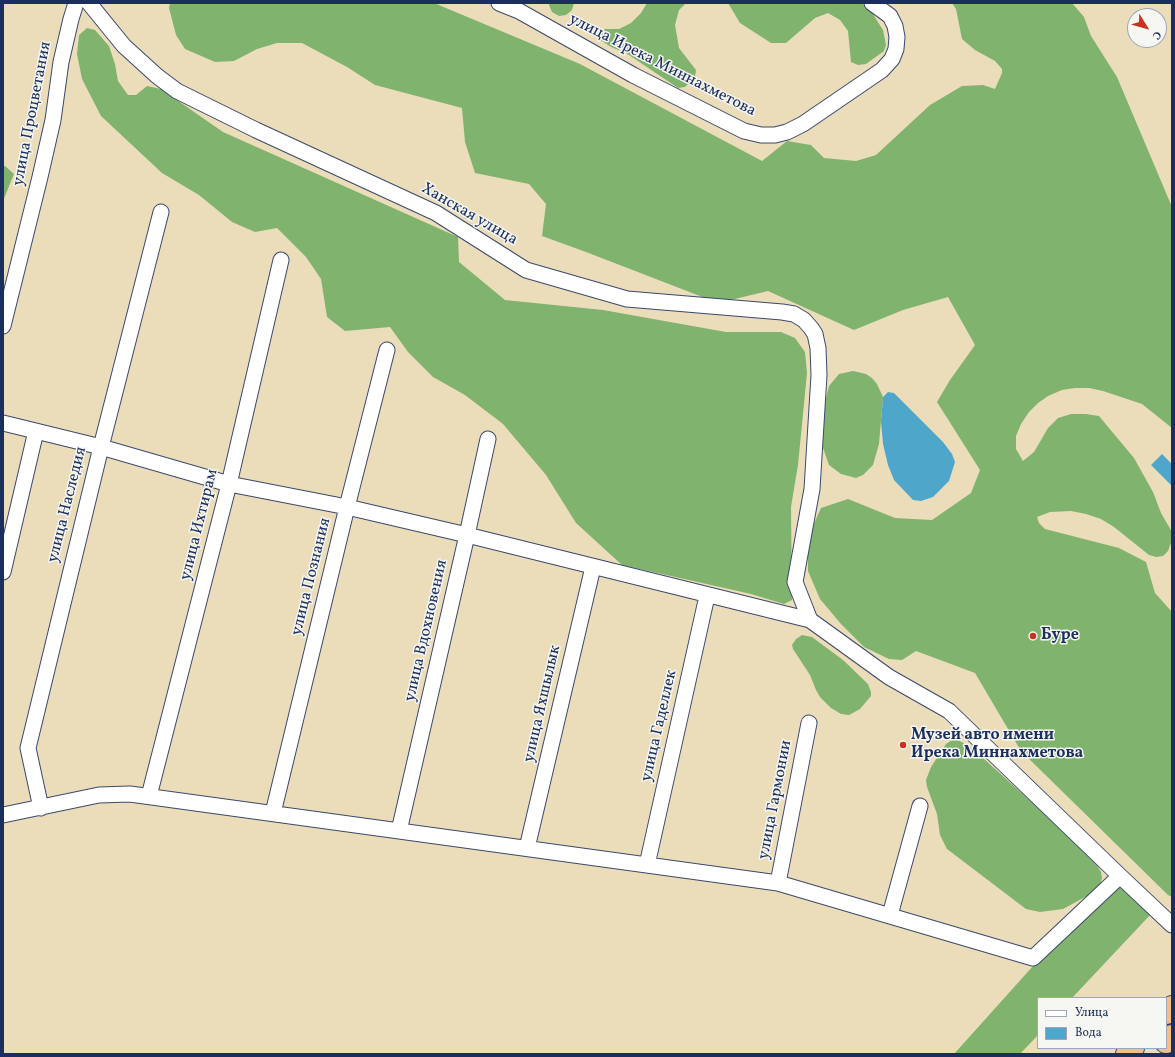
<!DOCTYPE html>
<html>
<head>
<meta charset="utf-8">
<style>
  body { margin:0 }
  #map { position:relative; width:1175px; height:1057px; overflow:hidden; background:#ecddba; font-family:Vollkorn,serif }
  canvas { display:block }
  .frame { position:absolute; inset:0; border:4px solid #1b2f5e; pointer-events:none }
  .legend { position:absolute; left:1037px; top:997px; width:130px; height:52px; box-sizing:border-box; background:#f6f6f2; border:1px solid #9ea6b7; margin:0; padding:5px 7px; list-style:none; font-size:12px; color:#1b2f5e }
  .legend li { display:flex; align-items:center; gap:8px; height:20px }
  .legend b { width:20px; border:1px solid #9ea6b7 }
  .north { position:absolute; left:1127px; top:8px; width:40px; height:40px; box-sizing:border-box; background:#f6f6f2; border:1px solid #9ea6b7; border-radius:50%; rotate:127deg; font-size:11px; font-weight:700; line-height:16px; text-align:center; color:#1b2f5e }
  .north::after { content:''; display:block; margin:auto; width:14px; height:18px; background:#c8321e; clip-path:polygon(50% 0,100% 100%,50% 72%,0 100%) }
</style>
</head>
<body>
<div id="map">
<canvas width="1175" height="1057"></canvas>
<div class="frame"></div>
<ul class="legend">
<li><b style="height:5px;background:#fff"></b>Улица</li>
<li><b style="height:11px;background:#4ea7cb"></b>Вода</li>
</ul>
<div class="north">С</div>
</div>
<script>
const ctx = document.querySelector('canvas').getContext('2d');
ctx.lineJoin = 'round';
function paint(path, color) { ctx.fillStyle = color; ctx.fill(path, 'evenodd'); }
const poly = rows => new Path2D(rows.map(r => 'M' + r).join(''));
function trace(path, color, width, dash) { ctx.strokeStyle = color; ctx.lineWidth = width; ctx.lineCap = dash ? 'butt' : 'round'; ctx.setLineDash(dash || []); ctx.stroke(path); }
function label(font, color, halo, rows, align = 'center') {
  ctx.font = font + ' Vollkorn,serif'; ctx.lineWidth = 3; ctx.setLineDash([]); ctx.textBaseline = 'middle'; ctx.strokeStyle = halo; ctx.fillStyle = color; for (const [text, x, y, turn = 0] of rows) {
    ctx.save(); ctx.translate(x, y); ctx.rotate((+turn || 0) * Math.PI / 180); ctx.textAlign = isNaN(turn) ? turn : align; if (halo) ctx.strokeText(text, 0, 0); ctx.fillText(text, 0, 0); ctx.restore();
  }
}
const forest = poly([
  [170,3,434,3,580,64,762,161,787,141,811,145,824,158,856,161,876,155,930,105,962,86,983,85,995,89,1002,73,1002,69,995,61,975,50,962,39,956,9,952,3,1072,3,1084,17,1091,36,1117,77,1172,207,1172,428,1142,404,1103,391,1089,388,1075,388,1062,390,1048,396,1038,403,1029,412,1021,424,1016,436,1016,449,1023,461,1034,452,1048,428,1058,418,1071,414,1086,414,1099,416,1134,458,1153,492,1161,513,1172,532,1172,540,1168,551,1163,556,1156,557,1149,555,1114,527,1101,519,1086,514,1071,511,1050,512,1037,517,1039,523,1045,529,1119,548,1146,562,1155,593,1172,612,1172,897,1168,895,1021,751,975,673,916,651,902,660,889,659,864,647,841,624,820,599,808,571,808,537,821,508,848,499,895,518,932,520,971,493,980,470,937,402,950,380,975,345,948,297,903,310,854,330,768,291,718,303,586,252,542,236,546,204,529,184,475,173,465,142,462,108,375,85,347,67,302,43,277,43,257,49,234,61,215,62,185,49,176,35,169,8],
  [550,3,574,3,572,10,566,15,559,16,552,12,549,5],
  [647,3,686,3,679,10,675,25,679,48,696,70,695,77,685,87,678,88,626,53,611,47,599,39,599,32,605,29,619,29,631,23,641,13],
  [728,3,862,3,871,11,883,30,886,45,884,51,866,64,858,65,851,62,848,31,840,20,828,13,815,18,786,43,771,43,740,23],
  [87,28,95,30,109,46,115,64,118,81,128,95,136,95,147,86,161,89,223,132,458,237,459,262,505,300,603,310,726,332,781,332,795,338,805,352,807,373,798,465,791,507,792,600,784,604,751,594,622,565,576,523,546,475,503,424,465,395,433,377,408,352,390,327,345,331,327,317,321,279,306,257,277,228,255,232,232,222,199,195,162,173,101,116,82,79,77,54,79,35],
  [5,166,14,174,3,201,3,167],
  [853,371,866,374,872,378,877,384,883,397,879,444,873,465,863,475,856,478,841,474,829,465,822,445,822,415,829,386,839,374],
  [802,635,812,637,843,660,868,684,871,692,871,696,860,709,849,715,841,714,831,708,820,697,816,690,810,675,793,649,792,645,796,639],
  [952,740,958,740,972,748,1093,858,1101,872,1102,878,1100,885,1089,895,1063,909,1040,912,1026,909,947,849,940,835,937,814,927,787,926,780,931,767,946,744],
  [1113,877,1151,914,1072,998,1038,998,1038,1035,1020,1054,954,1054]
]);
const water = poly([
  [888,392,894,393,943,442,952,454,955,462,949,481,933,497,921,501,913,500,894,480,888,465,883,444,881,422,883,397],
  [1162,454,1172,464,1172,486,1151,465]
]);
const minor = poly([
  [89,3,124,46,157,76,177,91,256,130,436,213,526,270,627,299,782,312,794,314,804,320,811,328,815,334,818,348,819,375,812,489,795,582,810,620,889,677,949,711,1120,876,1172,925],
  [499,3,519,11,633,75,744,131,761,135,775,135,787,132,803,124,882,70,892,59,896,49,897,37,895,26,890,16,872,3],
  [3,326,40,177,53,120,61,62,71,19,76,3],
  [3,423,101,447,229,484,347,507,467,535,810,620],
  [3,572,36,431],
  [149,796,229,484,281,260],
  [41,808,28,748,101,447,161,212],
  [273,813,347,507,387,350],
  [3,815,99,795,130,794,778,883,1033,958,1120,876],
  [399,831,467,535,488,439],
  [527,848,593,567],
  [647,865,707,596],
  [778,883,809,723],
  [890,915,920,806]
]);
const highway = poly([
  [1166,1013,1172,1007],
  [1166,1042,1172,1036],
  [1127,1054,1133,1048]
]);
const markers = [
  [1033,636,4,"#c8321e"],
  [903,745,4,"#c8321e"]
];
const streetNames = [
  ["улица Ирека Миннахметова",662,66,27],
  ["улица Процветания",33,114,-79],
  ["Ханская улица",469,215,30],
  ["улица Наследия",68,505,-76],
  ["улица Ихтирам",200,525,-76],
  ["улица Познания",312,577,-76],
  ["улица Вдохновения",427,631,-77],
  ["улица Яхшылык",543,704,-77],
  ["улица Гаделлек",660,726,-77],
  ["улица Гармонии",776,800,-79]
];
const poiNames = [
  ["Буре",1041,636],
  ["Музей авто имени",911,736],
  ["Ирека Миннахметова",911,754]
];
paint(forest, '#80b36e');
paint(water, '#4ea7cb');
trace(minor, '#3a496c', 17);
trace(highway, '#3a496c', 24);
trace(minor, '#fff', 15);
trace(highway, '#f6be87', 22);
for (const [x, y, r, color] of markers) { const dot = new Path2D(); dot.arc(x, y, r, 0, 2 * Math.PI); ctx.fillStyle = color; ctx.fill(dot); trace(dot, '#f6f6f2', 1.5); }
label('16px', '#1b2f5e', '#f6f6f2', streetNames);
label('bold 16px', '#1b2f5e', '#f6f6f2', poiNames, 'left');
</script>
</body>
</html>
